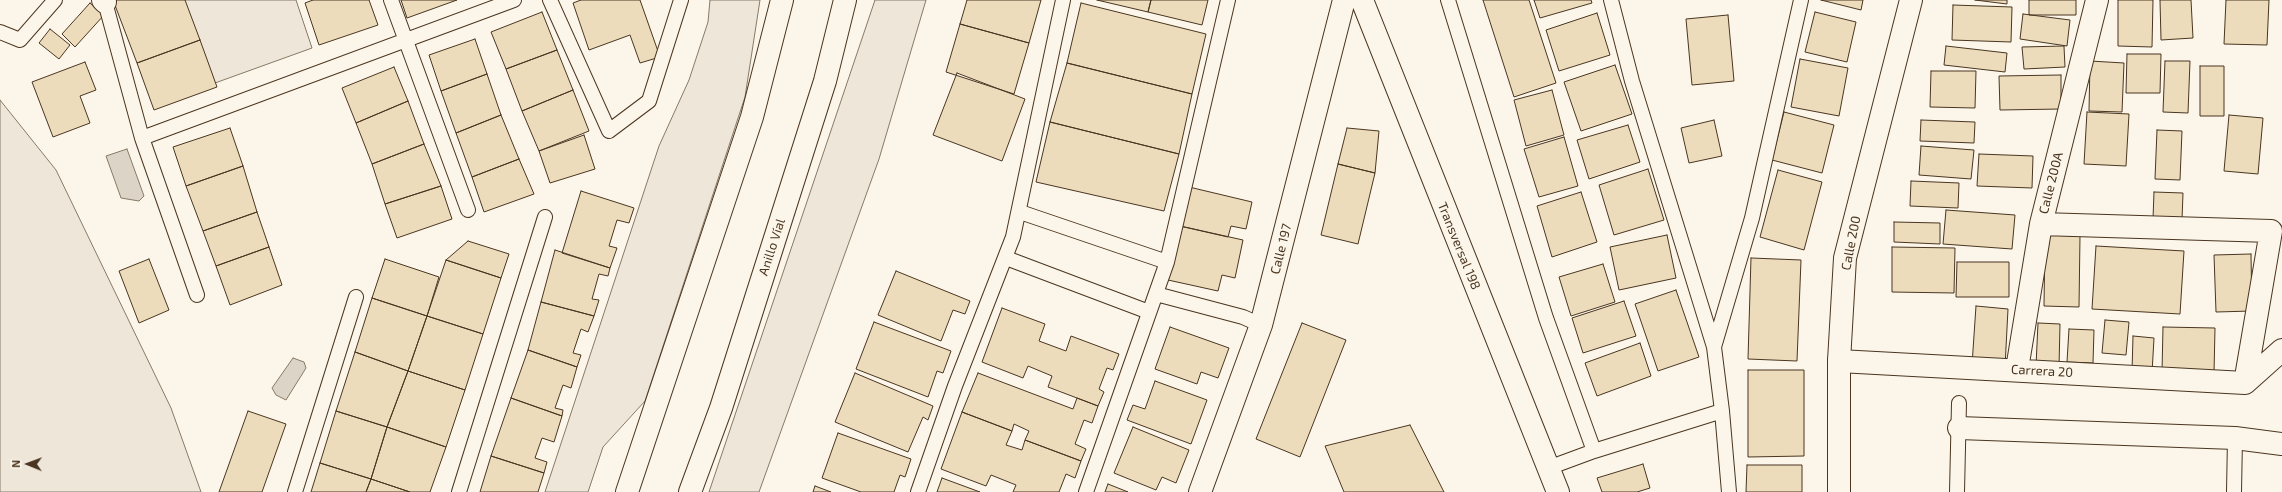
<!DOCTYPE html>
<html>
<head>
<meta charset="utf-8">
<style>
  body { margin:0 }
  #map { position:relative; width:2282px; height:492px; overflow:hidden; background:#fbf6e9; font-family:"Exo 2",sans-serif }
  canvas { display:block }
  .north { position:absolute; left:8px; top:444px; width:40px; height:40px; -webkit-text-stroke:3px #fbf6e9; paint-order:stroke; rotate:271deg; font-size:11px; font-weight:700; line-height:16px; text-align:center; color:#4a3520 }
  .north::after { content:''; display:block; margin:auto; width:14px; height:18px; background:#4a3520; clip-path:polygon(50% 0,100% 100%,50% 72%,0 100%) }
</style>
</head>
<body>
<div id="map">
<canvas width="2282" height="492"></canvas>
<div class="north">N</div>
</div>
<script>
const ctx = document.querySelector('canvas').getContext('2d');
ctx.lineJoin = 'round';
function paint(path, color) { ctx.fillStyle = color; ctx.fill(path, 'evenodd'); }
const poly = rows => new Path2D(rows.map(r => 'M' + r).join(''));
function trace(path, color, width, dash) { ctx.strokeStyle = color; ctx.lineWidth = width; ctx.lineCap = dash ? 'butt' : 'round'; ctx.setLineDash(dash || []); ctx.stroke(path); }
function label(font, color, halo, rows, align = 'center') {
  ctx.font = font + ' "Exo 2",sans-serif'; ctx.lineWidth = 3; ctx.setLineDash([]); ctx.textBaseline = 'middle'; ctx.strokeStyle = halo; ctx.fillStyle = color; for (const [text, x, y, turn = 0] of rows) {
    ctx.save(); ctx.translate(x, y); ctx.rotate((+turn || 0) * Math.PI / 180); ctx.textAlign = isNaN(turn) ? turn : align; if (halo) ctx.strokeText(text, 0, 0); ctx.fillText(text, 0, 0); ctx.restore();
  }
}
const green = poly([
  [181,0,296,0,312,48,215,83,181,0],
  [710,0,760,0,745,97,645,401,603,447,588,492,545,492,659,146,689,80,708,22,710,0],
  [875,0,926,0,879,159,759,492,709,492,875,0],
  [0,100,56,170,171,408,201,492,0,492,0,100]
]);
const water = poly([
  [127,149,144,196,139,201,121,198,106,156,127,149],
  [293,358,304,362,306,368,286,400,276,395,272,388,293,358]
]);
const building = poly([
  [113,0,185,0,200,40,137,63,113,0],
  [313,0,369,0,378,25,319,45,305,3,313,0],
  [401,0,457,0,407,18,401,0],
  [581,0,640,0,660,57,640,63,630,35,589,50,573,3,581,0],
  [967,0,1041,0,1029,43,960,24,967,0],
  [1097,0,1151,0,1148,12,1097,0],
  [1151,0,1208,0,1202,25,1148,12,1151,0],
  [1483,0,1529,0,1556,83,1514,97,1483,0],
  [1534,0,1591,0,1592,3,1540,18,1534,0],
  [1821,0,1863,0,1861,10,1821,0],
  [1975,0,2007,0,2007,4,1975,0],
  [2029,0,2076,0,2076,15,2029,15,2029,0],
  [2118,0,2153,0,2152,47,2118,46,2118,0],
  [2160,0,2191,0,2193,38,2161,40,2160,0],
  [2226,0,2269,0,2267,45,2224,44,2226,0],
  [90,3,104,15,75,47,62,34,90,3],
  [1081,3,1206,34,1192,94,1067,63,1081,3],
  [1953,5,2012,7,2011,42,1952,40,1953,5],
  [542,12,557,50,506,69,491,32,542,12],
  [1815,12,1856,22,1847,62,1805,52,1815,12],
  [1597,13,1610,55,1559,71,1546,30,1597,13],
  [2023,14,2070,20,2067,46,2020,39,2023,14],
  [1728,15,1734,81,1692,85,1686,19,1728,15],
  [960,24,1029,43,1014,94,946,72,960,24],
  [50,29,70,45,59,59,39,43,50,29],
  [475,39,487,74,441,91,429,55,475,39],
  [200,40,217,87,154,110,137,63,200,40],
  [1946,46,2007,53,2005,72,1944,65,1946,46],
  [2064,46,2065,67,2024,69,2022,47,2064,46],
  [557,50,573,90,522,111,506,69,557,50],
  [2127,54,2161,54,2160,93,2126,93,2127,54],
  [1800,59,1848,68,1839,116,1791,107,1800,59],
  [2090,61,2124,63,2122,112,2089,111,2090,61],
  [2165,61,2190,61,2188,113,2163,112,2165,61],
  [85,62,96,90,80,96,90,123,53,137,32,82,85,62],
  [1067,63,1192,94,1179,154,1050,122,1067,63],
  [1615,65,1632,114,1581,131,1564,82,1615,65],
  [2200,66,2224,66,2224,116,2200,116,2200,66],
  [394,67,408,101,356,123,342,88,394,67],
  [1931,71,1976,71,1975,108,1930,107,1931,71],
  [957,73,1025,99,1002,161,933,135,957,73],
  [487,74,501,115,456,133,441,91,487,74],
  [2061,75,2061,109,2000,110,1999,76,2061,75],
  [573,90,589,131,539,151,522,111,573,90],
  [1552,90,1564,135,1526,146,1514,100,1552,90],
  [408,101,424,144,372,164,356,123,408,101],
  [1784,112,1834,125,1822,173,1772,160,1784,112],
  [2087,112,2129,114,2126,166,2084,164,2087,112],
  [501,115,519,159,472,177,456,133,501,115],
  [2229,115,2263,118,2258,174,2224,171,2229,115],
  [1714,120,1722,156,1689,163,1681,128,1714,120],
  [1921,120,1975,122,1974,143,1920,141,1921,120],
  [1050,122,1179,154,1164,211,1036,182,1050,122],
  [1628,125,1640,162,1589,179,1577,140,1628,125],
  [230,128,243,166,186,186,173,147,230,128],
  [1347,128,1379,131,1375,173,1338,164,1347,128],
  [2157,130,2182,131,2180,180,2155,179,2157,130],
  [584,135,595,169,550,183,539,151,584,135],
  [1564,137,1578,186,1539,197,1524,149,1564,137],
  [424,144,441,186,385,204,372,164,424,144],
  [1921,146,1974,150,1971,179,1919,175,1921,146],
  [1979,154,2033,156,2032,188,1977,186,1979,154],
  [519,159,534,194,484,212,472,177,519,159],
  [1338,164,1375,173,1358,244,1321,235,1338,164],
  [243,166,257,212,203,231,186,186,243,166],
  [1648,169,1664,220,1614,235,1599,185,1648,169],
  [1778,170,1822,182,1804,250,1760,237,1778,170],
  [1911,181,1959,183,1958,208,1910,206,1911,181],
  [441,186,452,219,397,238,385,204,441,186],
  [1189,187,1252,202,1246,229,1231,226,1228,237,1180,226,1189,187],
  [581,191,634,208,629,223,617,220,609,246,617,248,610,268,562,253,581,191],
  [1581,192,1597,242,1552,257,1537,206,1581,192],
  [2154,192,2183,193,2182,220,2153,219,2154,192],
  [1946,210,2015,215,2012,249,1943,244,1946,210],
  [257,212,269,247,216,266,203,231,257,212],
  [1894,222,1940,223,1940,244,1894,242,1894,222],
  [1180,226,1243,240,1235,278,1222,275,1218,291,1168,280,1180,226],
  [1667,235,1676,278,1619,290,1610,247,1667,235],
  [2045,235,2080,236,2079,307,2044,306,2045,235],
  [468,241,509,254,501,278,446,260,468,241],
  [2096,246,2184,251,2180,314,2092,309,2096,246],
  [269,247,282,285,230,305,216,266,269,247],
  [1892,247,1955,248,1954,293,1892,292,1892,247],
  [555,250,610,268,608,276,599,274,592,299,599,300,594,316,541,302,555,250],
  [2251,254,2252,311,2216,312,2214,255,2251,254],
  [1751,258,1801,260,1797,361,1748,359,1751,258],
  [149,259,169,310,139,323,119,271,149,259],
  [385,259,439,277,427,316,372,298,385,259],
  [446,260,501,278,483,334,427,316,446,260],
  [1957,262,2009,262,2009,297,1956,297,1957,262],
  [1603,264,1615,302,1571,316,1559,277,1603,264],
  [896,271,970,301,965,314,953,310,941,341,878,315,896,271],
  [1676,290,1699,357,1658,371,1635,304,1676,290],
  [372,298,427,316,408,371,355,352,372,298],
  [1624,301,1636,336,1583,353,1572,318,1624,301],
  [541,302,594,316,588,332,581,329,573,353,581,355,577,367,528,350,541,302],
  [1976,306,2008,309,2005,367,1972,365,1976,306],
  [1002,308,1045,324,1039,341,1066,351,1071,336,1119,354,1113,370,1107,368,1099,389,1104,392,1098,406,1048,387,1052,376,1028,366,1023,378,982,362,1002,308],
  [427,316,483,334,465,390,408,371,427,316],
  [2105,320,2129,322,2126,355,2102,353,2105,320],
  [874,322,951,351,943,373,937,371,928,397,856,369,874,322],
  [1302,323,1346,340,1300,457,1256,439,1302,323],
  [2038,323,2060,324,2059,367,2036,366,2038,323],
  [1170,327,1229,348,1218,378,1201,372,1197,384,1155,369,1170,327],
  [2163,327,2215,328,2214,373,2162,372,2163,327],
  [2069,329,2094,330,2093,363,2067,362,2069,329],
  [2133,336,2154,338,2152,373,2132,372,2133,336],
  [1640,343,1651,376,1597,396,1585,363,1640,343],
  [528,350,577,367,571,388,563,385,555,408,563,410,562,416,511,398,528,350],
  [355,352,408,371,387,427,336,411,355,352],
  [1748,370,1804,370,1804,456,1748,457,1748,370],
  [408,371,465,390,446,447,387,427,408,371],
  [855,373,933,406,928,420,923,417,908,452,835,422,855,373],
  [978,373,1073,409,1077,398,1098,406,1092,423,1084,420,1075,444,1086,449,1081,461,1025,440,1029,431,1014,424,1012,431,962,412,978,373],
  [1155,381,1207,400,1191,444,1127,420,1133,405,1145,409,1155,381],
  [511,398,562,416,554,442,542,438,535,458,547,462,544,473,491,456,511,398],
  [248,411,286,424,262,492,219,492,248,411],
  [336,411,387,427,371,479,320,463,336,411],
  [962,412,1012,431,1006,445,1022,450,1025,440,1081,461,1075,478,1066,474,1059,492,1013,492,1016,485,991,475,986,486,941,469,962,412],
  [1410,425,1444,492,1344,492,1325,446,1410,425],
  [387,427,446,447,430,492,410,492,371,479,387,427],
  [1133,427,1189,450,1176,483,1162,477,1156,490,1114,473,1133,427],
  [838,433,911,459,905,477,900,475,894,492,861,492,822,478,838,433],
  [491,456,544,473,538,492,480,492,491,456],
  [320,463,371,479,366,492,311,492,320,463],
  [1643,464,1650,488,1637,492,1602,492,1597,478,1643,464],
  [1747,465,1802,465,1802,492,1746,492,1747,465],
  [942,478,980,492,937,492,942,478],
  [371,479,410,492,366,492,371,479],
  [1108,484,1128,492,1105,492,1108,484],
  [815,486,831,492,813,492,815,486]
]);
const lane = poly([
  [391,0,468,210],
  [550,0,609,131,649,101,681,0],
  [1448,0,1546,318,1594,451],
  [1611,0,1632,81,1714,347,1722,411,1729,492],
  [105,2,142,138,197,295],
  [0,32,20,40,55,0],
  [142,138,514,0],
  [1020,212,1167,262],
  [1006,258,1149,312],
  [1156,294,1243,317,1261,325],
  [1714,347,1752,218,1801,0],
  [1548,468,1594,451,1722,411],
  [295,492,356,297],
  [459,492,545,217],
  [918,492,955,386,1013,237,1063,0],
  [1086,492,1167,262,1228,0],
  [1957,492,1959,403],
  [2234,492,2235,438]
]);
const street = poly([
  [103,0,105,2],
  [1362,0,1558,492],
  [2041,224,2271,231,2245,383],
  [1839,361,2245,383],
  [2017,369,2041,224,2097,0],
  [2245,383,2282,350],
  [1959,428,2235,438,2282,444],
  [1200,492,1261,325,1344,0]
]);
const secondary = poly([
  [1839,492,1839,361,1845,258,1911,0]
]);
const highway = poly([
  [627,492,752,117,782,0],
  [690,492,721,408,825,81,845,0]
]);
const streetNames = [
  ["Calle 200A",2051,183,-76],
  ["Calle 200",1851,243,-79],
  ["Transversal 198",1459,246,68],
  ["Anillo Víal",772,247,-72],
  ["Calle 197",1281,249,-76],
  ["Carrera 20",2042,371,3]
];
paint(green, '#ede6d9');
trace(green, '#887966', 1);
paint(water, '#dcd4c6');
trace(water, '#887966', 1);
paint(building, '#ecdcbc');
trace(building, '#4a3520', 1);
trace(lane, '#4a3520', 16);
trace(street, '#4a3520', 24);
trace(secondary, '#4a3520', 24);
trace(highway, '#4a3520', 24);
trace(lane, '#fbf6e9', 14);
trace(street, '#fbf6e9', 22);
trace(secondary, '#fbf6e9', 22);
trace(highway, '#fbf6e9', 22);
label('13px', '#4a3520', '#fbf6e9', streetNames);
</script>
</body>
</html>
